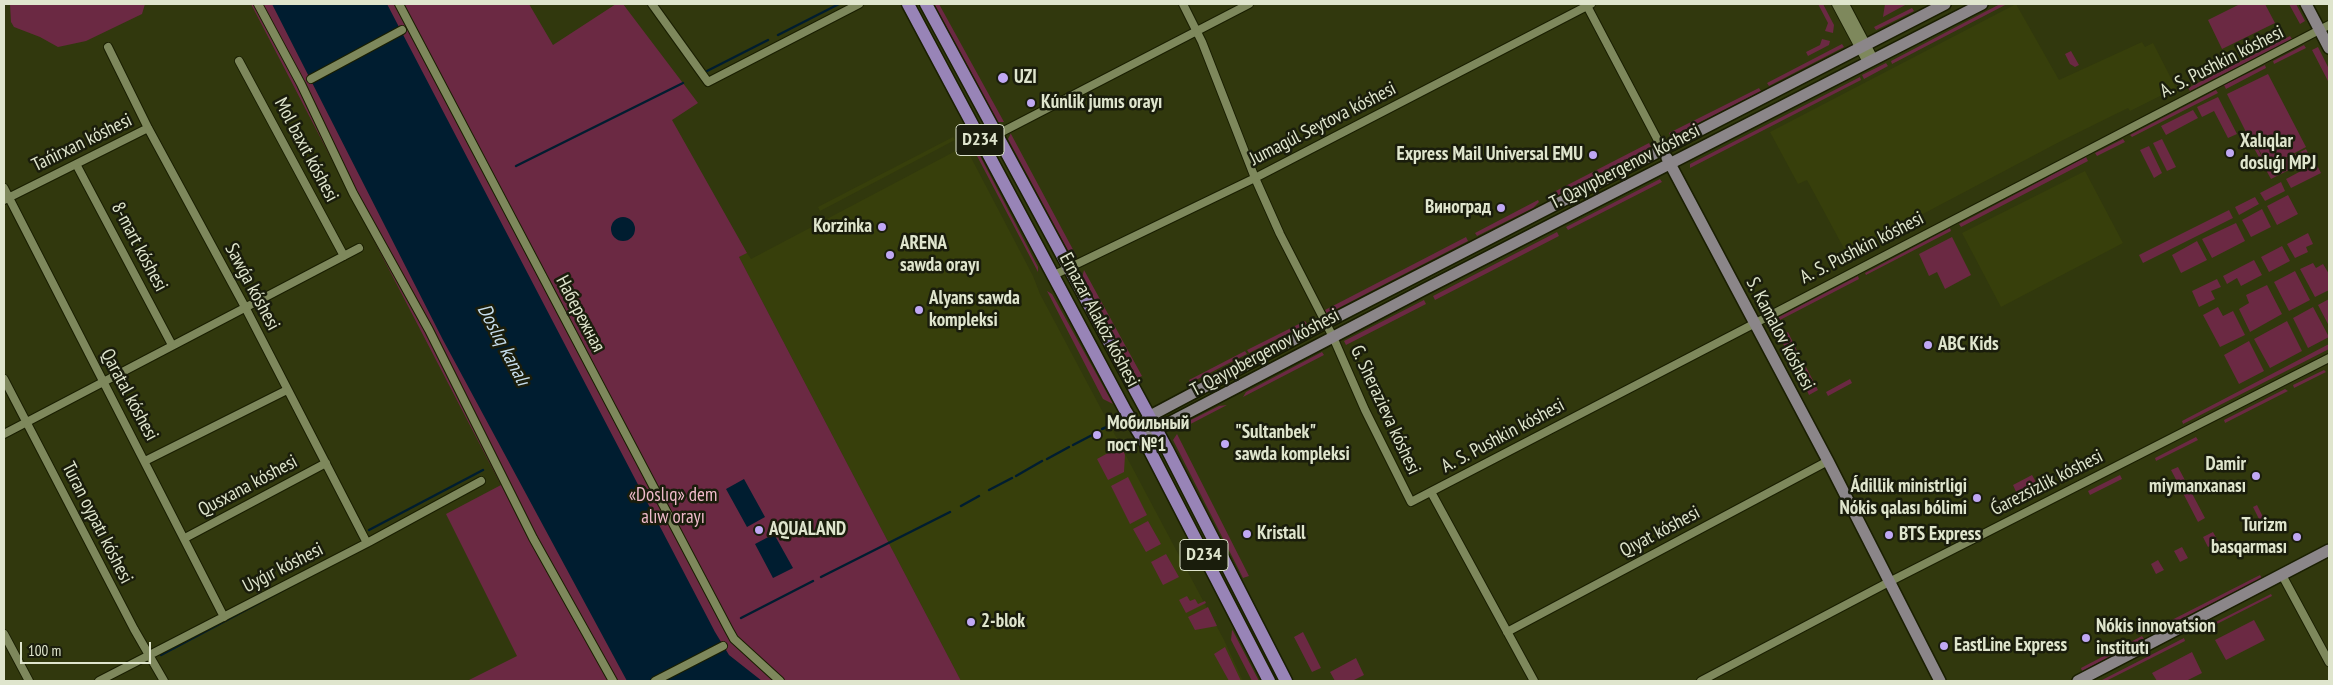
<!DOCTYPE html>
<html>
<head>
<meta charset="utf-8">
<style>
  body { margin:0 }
  #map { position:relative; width:2333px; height:685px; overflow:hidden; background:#31380d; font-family:"PT Sans Narrow",sans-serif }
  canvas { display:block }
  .frame { position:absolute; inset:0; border:5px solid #dfe5cd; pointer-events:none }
  .scale { position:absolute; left:20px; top:642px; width:131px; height:22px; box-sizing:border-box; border:2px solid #dfe5cd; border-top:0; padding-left:6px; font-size:15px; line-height:18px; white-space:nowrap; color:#dfe5cd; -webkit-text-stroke:4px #1a1d0c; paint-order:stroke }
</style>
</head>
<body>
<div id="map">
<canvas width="2333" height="685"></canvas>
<div class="frame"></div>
<div class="scale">100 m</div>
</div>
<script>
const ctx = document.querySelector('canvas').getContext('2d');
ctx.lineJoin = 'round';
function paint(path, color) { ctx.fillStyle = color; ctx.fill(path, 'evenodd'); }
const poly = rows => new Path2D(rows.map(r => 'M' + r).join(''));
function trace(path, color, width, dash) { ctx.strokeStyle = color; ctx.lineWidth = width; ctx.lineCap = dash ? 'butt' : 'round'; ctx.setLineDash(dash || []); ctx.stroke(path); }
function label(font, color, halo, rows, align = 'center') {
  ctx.font = font + ' "PT Sans Narrow",sans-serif'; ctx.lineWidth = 5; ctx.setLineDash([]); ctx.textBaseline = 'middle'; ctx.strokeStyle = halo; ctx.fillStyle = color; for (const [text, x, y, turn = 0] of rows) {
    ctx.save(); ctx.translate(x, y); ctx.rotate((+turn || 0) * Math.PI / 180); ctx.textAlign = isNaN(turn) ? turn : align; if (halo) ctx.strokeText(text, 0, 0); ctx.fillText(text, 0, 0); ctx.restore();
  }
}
const built = poly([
  [2016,4,2059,80,2142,42,2145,47,2153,43,2176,88,2130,111,2128,108,2063,140,1847,254,1807,180,1798,184,1770,132],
  [953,137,955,140,820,211,818,207],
  [965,146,1033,276,1040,294,1224,640,1243,681,961,681,739,257,747,253,751,259],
  [2085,171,2123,243,2001,307,1962,233]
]);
const green = poly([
  [10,4,145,4,142,14,86,41,58,47,40,37,14,27,11,22],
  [251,4,529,4,553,45,616,4,623,4,698,103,672,120,747,253,739,257,961,681,467,681,517,656,446,514,501,485],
  [934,4,939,4,1004,122,998,122],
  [1818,4,1823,4,1834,25,1833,33,1825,31,1828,23],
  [1885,4,1907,4,1883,17],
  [2000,4,2007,4,1892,64,1891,61],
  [2240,4,2265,4,2275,23,2222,49,2208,20],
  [2289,4,2296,4,2305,21,2300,24],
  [1912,8,1914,11,1876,30,1874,27],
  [2290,36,2292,39,2190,91,2188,88],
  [1822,39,1830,41,1829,45,1808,56,1806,52,1820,45],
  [1842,44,1844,47,1769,86,1767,83],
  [2304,45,2306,48,2274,64,2273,61],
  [2318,47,2329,69,2329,83,2312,50],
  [2071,51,2079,65,2075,67,2070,64,2065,54],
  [1886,63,1888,66,1864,79,1862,75],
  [2265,65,2266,68,2226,89,2224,85],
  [2268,74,2306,147,2268,167,2250,132,2247,134,2227,94],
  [1860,77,1861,80,1690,168,1690,164],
  [1759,88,1761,91,1671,137,1669,133],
  [2216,90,2218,93,2132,137,2130,135],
  [2218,97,2237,134,2228,138,2214,111,2202,117,2197,107],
  [2193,110,2198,118,2166,135,2161,126],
  [1011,133,1011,134,1077,257,1071,256,1008,139],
  [2123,139,2125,142,2097,156,2095,153],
  [2162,139,2176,167,2167,171,2153,143],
  [2253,140,2268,168,2306,149,2311,159,2271,179,2250,141],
  [1649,143,1651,147,1557,196,1550,197,1548,195],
  [2149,146,2162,173,2154,178,2140,150],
  [978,152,1038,267,1038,272,976,154],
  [2086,157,2088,161,1961,227,1959,224],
  [2316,163,2321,173,2291,188,2286,179],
  [1660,179,1662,182,1568,230,1566,227],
  [2281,182,2285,191,2265,201,2260,193],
  [2288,195,2298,214,2277,225,2267,206],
  [2255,197,2259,204,2239,215,2235,207],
  [1538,200,1539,202,1533,208,1477,236,1475,233],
  [2262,209,2271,227,2251,237,2242,220],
  [2229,210,2233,218,2143,263,2139,255],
  [2236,223,2245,241,2212,258,2202,239],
  [1950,228,1951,231,1866,275,1865,273],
  [1557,232,1559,236,1435,300,1433,296],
  [2308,233,2313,244,2306,247,2308,252,2295,258,2287,244],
  [1466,237,1468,241,1327,314,1325,310],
  [1952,237,1971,275,1945,289,1937,272,1929,276,1919,254],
  [2197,241,2207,260,2181,273,2172,255],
  [2282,246,2290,261,2269,272,2261,257],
  [2254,260,2262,275,2241,286,2237,278,2227,284,2223,276],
  [2313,263,2316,268,2323,264,2329,274,2329,290,2315,297,2300,269],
  [1084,270,1142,376,1137,378,1082,278],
  [2295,271,2310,300,2289,311,2274,282],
  [1858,276,1859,279,1778,321,1777,318],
  [2217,279,2221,287,2211,291,2215,299,2199,307,2192,291],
  [2267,285,2282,314,2250,332,2239,309,2249,303,2246,295],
  [1047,291,1052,294,1113,404,1103,399],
  [2329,299,2329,326,2318,305],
  [1424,300,1426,304,1346,345,1344,341],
  [2218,307,2223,316,2233,311,2245,335,2220,347,2203,315],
  [2313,307,2329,337,2308,348,2293,318],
  [1305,321,1307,324,1249,353,1247,350],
  [2287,321,2302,351,2270,368,2254,339],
  [1788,332,1799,355,1791,359,1779,336],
  [2249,341,2264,371,2239,384,2224,355],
  [2329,344,2329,349,2183,424,2182,421],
  [1245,351,1247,354,1190,383,1189,380],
  [1322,352,1324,355,1243,397,1246,392],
  [1806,367,1818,390,1809,395,1798,372],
  [2324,370,2326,372,2294,388,2293,385],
  [1850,379,1852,383,1828,396,1826,392],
  [2285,389,2288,391,2225,423,2224,420],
  [1227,405,1179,430,1177,427,1219,406],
  [1177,434,1249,576,1243,578,1173,440],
  [2196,437,2198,440,2156,461,2155,458],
  [1121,446,1125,455,1124,472,1108,480,1097,459],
  [2178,467,2205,518,2198,522,2171,470],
  [2032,475,2037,484,2017,494,2013,485],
  [2120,475,2122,479,2090,495,2088,491],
  [1128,477,1147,515,1130,524,1111,486],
  [2257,505,2269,529,2265,531,2253,507],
  [1148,521,1161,544,1146,552,1133,529],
  [2213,532,2218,541,2208,547,2203,537],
  [2182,547,2188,558,2180,562,2174,551],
  [1166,554,1179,577,1163,585,1151,562],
  [2158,560,2164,570,2156,574,2151,564],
  [2260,575,2262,578,2161,629,2160,626],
  [2271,594,2272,596,2209,628,2208,626],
  [1187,596,1190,601,1195,599,1198,604,1205,601,1206,603,1186,613,1179,600],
  [1208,607,1217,626,1195,630,1188,617],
  [2254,620,2265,640,2226,660,2215,640],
  [1232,630,1233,631,1259,681,1252,681,1231,640],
  [1303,632,1321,668,1312,672,1294,637],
  [2142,636,2144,639,2082,671,2081,668],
  [2184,638,2185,641,2106,681,2100,681],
  [1225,647,1241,681,1229,681,1214,654],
  [2192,652,2202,673,2186,681,2157,681,2152,673],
  [1356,658,1364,675,1352,681,1335,681,1330,672]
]);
const water = poly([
  [272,4,387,4,715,632,729,655,762,681,627,681,443,340],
  '611 229a12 12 0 1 1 24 0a12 12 0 1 1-24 0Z',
  [744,479,765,517,747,527,726,489],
  [774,534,793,568,773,578,755,544]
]);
const stream = poly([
  [778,35,839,4],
  [707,71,768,40],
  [516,166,683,83],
  [1102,429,1109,426],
  [1073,445,1098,432],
  [1047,459,1069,447],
  [1016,476,1042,461],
  [989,490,1012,478],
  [961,506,979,496],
  [369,530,483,470],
  [821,577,950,512],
  [741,618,813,581],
  [161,655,312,575]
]);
const street = poly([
  [258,4,301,84,353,193,429,330,533,538,613,681],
  [399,4,729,630,734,639,780,681],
  [652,4,708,82,859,4],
  [1183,4,1202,42,1255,178,1280,234,1333,337,1365,410,1411,502,2329,25],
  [1586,4,1663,150],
  [1836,4,1867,62],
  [1845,4,1874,59],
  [108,47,148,128,245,307,367,543],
  [239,61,344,256],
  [311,79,402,30],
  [996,135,1249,4],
  [76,164,172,345],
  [4,188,224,617],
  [4,200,148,128],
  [1054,275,1255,178,1591,4],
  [4,379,134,629,164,681],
  [4,434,359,248],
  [145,461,287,390],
  [1431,492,1534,681],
  [185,538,326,463],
  [2282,575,2329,662],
  [1507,632,1828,461],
  [4,634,29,681],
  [99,681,367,543,481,481],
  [655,681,723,646],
  [1701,681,1889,582,2329,358]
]);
const secondary = poly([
  [2306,4,2329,48],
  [1667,158,1828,461,1940,681],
  [1137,430,1157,429,1425,289,1982,4],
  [1137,430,1150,416,1312,330,1945,4],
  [2078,681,2329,550]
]);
const primary = poly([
  [908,4,1125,410,1150,451,1269,681],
  [926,4,1167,449,1286,681]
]);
const markers = [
  [1003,78,6,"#c0a8f4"],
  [1031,103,5,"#c0a8f4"],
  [2230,153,5,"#c0a8f4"],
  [1593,155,5,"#c0a8f4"],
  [1501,208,5,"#c0a8f4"],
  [882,227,5,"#c0a8f4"],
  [890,255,5,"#c0a8f4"],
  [919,310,5,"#c0a8f4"],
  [1928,345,5,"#c0a8f4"],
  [1097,435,5,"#c0a8f4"],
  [1225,444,5,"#c0a8f4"],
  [2256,476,5,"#c0a8f4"],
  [1977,498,5,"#c0a8f4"],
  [759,530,5,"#c0a8f4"],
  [1247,534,5,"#c0a8f4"],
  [1889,535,5,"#c0a8f4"],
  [2297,537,5,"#c0a8f4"],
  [971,622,5,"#c0a8f4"],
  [2086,638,5,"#c0a8f4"],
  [1944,646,5,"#c0a8f4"]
];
const shields = [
  [980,140,48],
  [1204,555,48]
];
const shieldNames = [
  ["D234",980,140],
  ["D234",1204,555]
];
const streetNames = [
  ["A. S. Pushkin kóshesi",2222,62,-27],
  ["Jumagúl Seytova kóshesi",1323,124,-27],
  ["Tańirxan kóshesi",82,143,-26],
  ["Mol baxıt kóshesi",306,150,62],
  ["T. Qayıpbergenov kóshesi",1625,167,-27],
  ["8-mart kóshesi",139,247,62],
  ["A. S. Pushkin kóshesi",1862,248,-27],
  ["Sawǵa kóshesi",252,287,62],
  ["Набережная",580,314,62],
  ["Ernazar Alakóz kóshesi",1099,320,62],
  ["S. Kamalov kóshesi",1780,334,62],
  ["T. Qayıpbergenov kóshesi",1265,353,-28],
  ["Qaratal kóshesi",129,395,62],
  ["G. Sherazieva kóshesi",1385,410,65],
  ["A. S. Pushkin kóshesi",1503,436,-28],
  ["Ǵarezsizlik kóshesi",2047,483,-27],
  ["Qusxana kóshesi",248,486,-28],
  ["Turan oypatı kóshesi",97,523,63],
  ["Qıyat kóshesi",1660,532,-28],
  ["Uyǵır kóshesi",283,568,-27]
];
const poiNames = [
  ["UZI",1014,78],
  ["Kúnlik jumıs orayı",1041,103],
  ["Xalıqlar",2240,142],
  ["doslıǵı MPJ",2240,164],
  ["Express Mail Universal EMU",1583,155,"right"],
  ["Виноград",1491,208,"right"],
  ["Korzinka",872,227,"right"],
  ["ARENA",900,244],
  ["sawda orayı",900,266],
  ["Alyans sawda",929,299],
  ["kompleksi",929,321],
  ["ABC Kids",1938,345],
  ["Мобильный",1107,424],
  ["пост №1",1107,446],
  ["\"Sultanbek\"",1235,433],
  ["sawda kompleksi",1235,455],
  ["Damir",2246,465,"right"],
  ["miymanxanası",2246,487,"right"],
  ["Ádillik ministrligi",1967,487,"right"],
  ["Nókis qalası bólimi",1967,509,"right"],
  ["Turizm",2287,526,"right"],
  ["basqarması",2287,548,"right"],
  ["AQUALAND",769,530],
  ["Kristall",1257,534],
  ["BTS Express",1899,535],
  ["2-blok",981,622],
  ["Nókis innovatsion",2096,627],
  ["institutı",2096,649],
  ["EastLine Express",1954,646]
];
const parkNames = [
  ["«Doslıq» dem",673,496],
  ["alıw orayı",673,518]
];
const waterNames = [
  ["Doslıq kanalı",503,345,62]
];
paint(built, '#373f0b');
paint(green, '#6b2943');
paint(water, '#001d30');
trace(stream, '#001d30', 2.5);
trace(street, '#191e01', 10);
trace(secondary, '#191e01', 14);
trace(primary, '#191e01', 15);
trace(street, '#7e885c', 8);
trace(secondary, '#8b8689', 11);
trace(primary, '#9884b7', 12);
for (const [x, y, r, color] of markers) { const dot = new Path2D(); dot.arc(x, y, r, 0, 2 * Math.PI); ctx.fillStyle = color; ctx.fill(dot); trace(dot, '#1a1d0c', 2); }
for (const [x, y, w] of shields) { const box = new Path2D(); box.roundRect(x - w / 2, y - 15.5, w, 31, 4); ctx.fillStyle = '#1a1d0c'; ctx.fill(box); trace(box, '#dfe5cd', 1); }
label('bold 18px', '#dfe5cd', null, shieldNames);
label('19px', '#dfe5cd', '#1a1d0c', streetNames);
label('bold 19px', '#dfe5cd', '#1a1d0c', poiNames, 'left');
label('19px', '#efbaca', '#1a1d0c', parkNames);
label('italic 20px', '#c6ddec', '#1a1d0c', waterNames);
</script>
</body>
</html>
